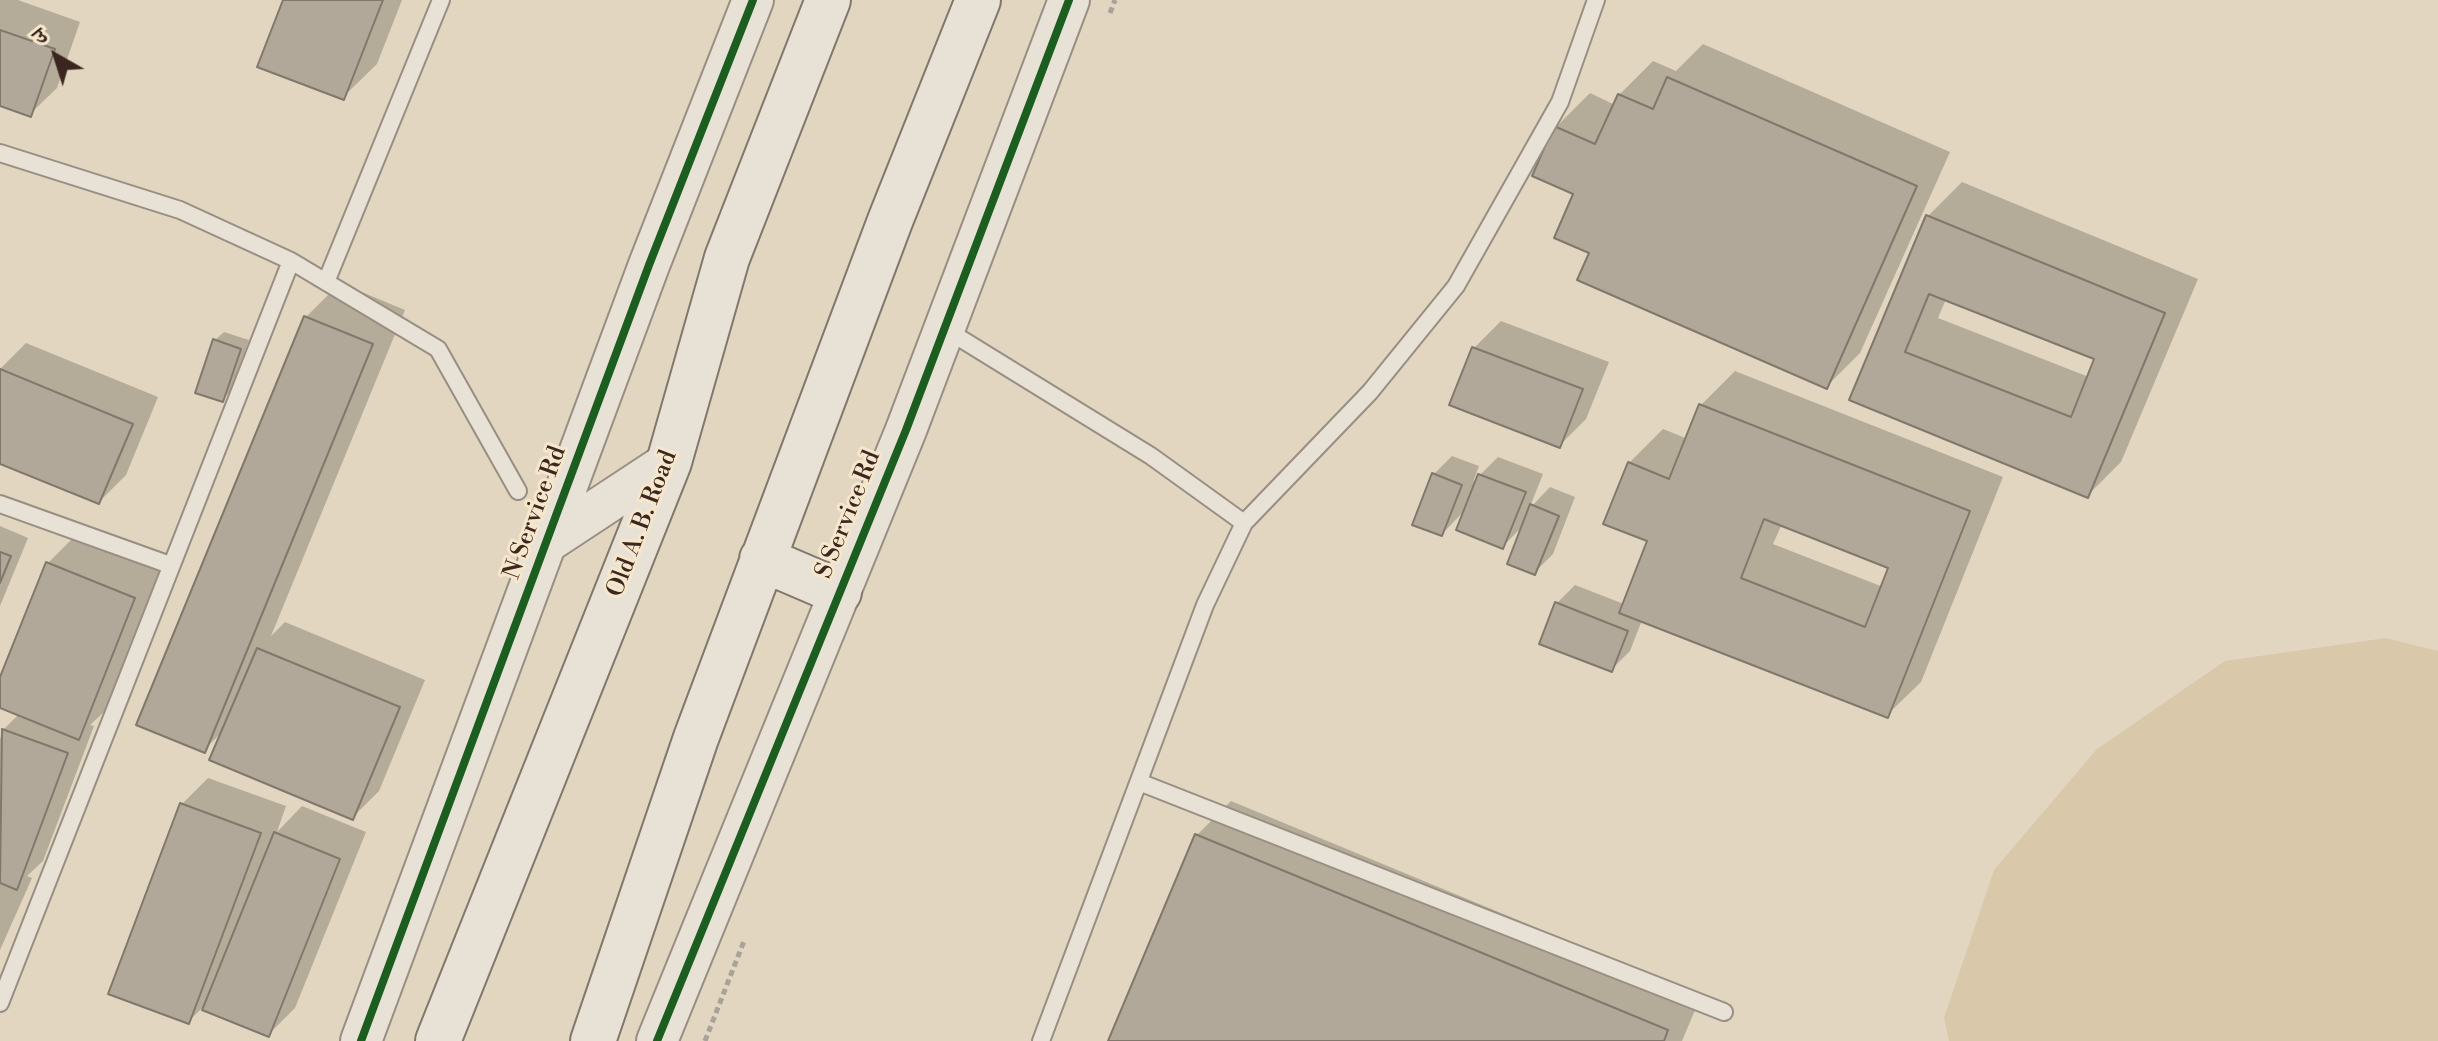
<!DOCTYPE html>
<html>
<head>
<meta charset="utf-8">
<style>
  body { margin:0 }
  #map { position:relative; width:2438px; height:1041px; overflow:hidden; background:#e2d6c0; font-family:"Libre Bodoni","Noto Serif Devanagari",serif }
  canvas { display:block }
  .north { position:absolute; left:16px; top:16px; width:80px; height:80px; -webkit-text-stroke:6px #f6e7cc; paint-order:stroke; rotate:321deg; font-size:22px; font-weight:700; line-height:32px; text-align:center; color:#3b271f }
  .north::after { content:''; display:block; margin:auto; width:28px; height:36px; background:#3b271f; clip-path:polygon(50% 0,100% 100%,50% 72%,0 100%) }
</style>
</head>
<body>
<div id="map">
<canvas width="2438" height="1041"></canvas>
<div class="north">उ</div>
</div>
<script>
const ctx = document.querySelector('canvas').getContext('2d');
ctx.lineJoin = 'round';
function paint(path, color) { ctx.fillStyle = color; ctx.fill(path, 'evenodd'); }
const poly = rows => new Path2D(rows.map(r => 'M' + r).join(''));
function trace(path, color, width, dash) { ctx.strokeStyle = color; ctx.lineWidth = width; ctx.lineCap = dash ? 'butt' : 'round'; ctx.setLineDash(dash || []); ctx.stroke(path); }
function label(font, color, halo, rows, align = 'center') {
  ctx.font = font + ' "Libre Bodoni",serif'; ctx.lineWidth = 6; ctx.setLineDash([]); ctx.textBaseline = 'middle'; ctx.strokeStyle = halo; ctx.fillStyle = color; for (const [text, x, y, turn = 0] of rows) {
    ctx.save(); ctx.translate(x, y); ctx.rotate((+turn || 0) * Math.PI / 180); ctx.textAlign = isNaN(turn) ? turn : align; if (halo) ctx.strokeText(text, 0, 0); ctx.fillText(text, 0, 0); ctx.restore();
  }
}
const green = poly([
  [2386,638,2438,651,2438,1041,1949,1041,1944,1018,1994,870,2097,749,2225,661]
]);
const shadow = poly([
  [0,0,18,0,80,22,57,88,30,114,0,104],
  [285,0,402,0,377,64,343,97],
  [1703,44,1950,152,1860,353,1826,387,1592,252,1556,127,1590,93,1615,105,1619,95,1653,61,1676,71],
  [1962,182,2198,279,2121,462,2087,496,1851,399,1928,216],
  [1946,299,2096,358,2089,377,1938,318],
  [340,283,405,310,271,636,285,622,425,680,379,791,352,818,224,730,204,750,306,317],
  [1501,321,1609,362,1586,419,1559,446,1474,348],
  [224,332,249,340,231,391,222,400,215,340],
  [26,343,158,397,126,475,99,502,0,462,0,369],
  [1735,371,2003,477,1921,682,1887,715,1642,620,1630,651,1611,670,1557,603,1575,585,1624,604,1650,540,1629,463,1663,429,1688,439,1701,405],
  [1782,524,1891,567,1883,587,1773,544],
  [1452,456,1479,466,1473,482,1498,457,1543,474,1529,509,1550,487,1575,497,1553,554,1535,572,1524,525,1503,546,1466,509,1442,534,1434,474],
  [0,526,28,538,0,606],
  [74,537,160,571,105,711,90,725,94,726,43,861,27,876,32,878,0,950,0,739,3,730,19,714,0,706,0,683,48,563],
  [208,778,286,806,277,832,302,806,366,832,295,1008,268,1035,202,1008,188,1022,182,804],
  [1231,801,1701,996,1682,1041,1110,1041,1197,835]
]);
const building = poly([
  [283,0,383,0,344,100,257,67,283,0],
  [0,30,55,49,31,117,0,106,0,30],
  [1667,77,1917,186,1827,389,1577,280,1589,253,1554,238,1573,194,1532,176,1554,126,1595,144,1618,94,1653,109,1667,77],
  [1926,215,2165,313,2088,498,1849,400,1926,215],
  [1929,294,2094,359,2071,417,1905,352,1929,294],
  [304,316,373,344,205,753,136,725,304,316],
  [213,339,241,349,223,402,195,393,213,339],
  [1472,347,1583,389,1560,448,1449,405,1472,347],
  [0,369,133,424,99,504,0,464,0,369],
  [1699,404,1970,511,1888,718,1619,613,1647,541,1603,524,1628,462,1669,479,1699,404],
  [1764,519,1888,568,1865,627,1741,578,1764,519],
  [1432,473,1462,485,1442,536,1412,525,1432,473],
  [1478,474,1526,492,1503,549,1456,530,1478,474],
  [1530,504,1559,516,1535,575,1507,564,1530,504],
  [0,552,11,556,0,583,0,552],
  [46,562,135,598,79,740,0,708,0,677,46,562],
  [1555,602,1628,631,1612,672,1539,644,1555,602],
  [257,648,400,707,353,820,209,760,257,648],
  [2,729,68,753,17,890,0,883,2,729],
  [180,803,261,833,189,1024,108,994,180,803],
  [274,832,340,859,269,1037,202,1010,274,832],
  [1195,834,1668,1030,1664,1041,1108,1041,1195,834]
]);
const path = poly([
  [1110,13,1115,0],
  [705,1041,744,941]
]);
const service = poly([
  [0,153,180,210,291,261,438,349,518,491],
  [326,282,441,0],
  [945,329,1151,456,1244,523],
  [0,504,170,565],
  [1139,782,1724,1012],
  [0,1003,291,261],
  [1041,1041,1205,605,1244,523,1370,392,1456,286,1560,102,1596,0]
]);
const tertiary = poly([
  [546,543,669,462],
  [361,1041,649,265,753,0],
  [657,1041,906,430,1069,0]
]);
const secondary = poly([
  [762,559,839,592],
  [438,1041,669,462,727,258,828,0],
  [593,1041,696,738,890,221,978,0]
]);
const cycleway = poly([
  [361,1041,649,265,753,0],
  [657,1041,906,430,1069,0]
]);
const streetNames = [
  ["N Service Rd",536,513,-70],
  ["S Service Rd",849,515,-68],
  ["Old A. B. Road",643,524,-69]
];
paint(green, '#d9c8aa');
paint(shadow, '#0003');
paint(building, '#b2a89a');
trace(building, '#81786c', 2);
trace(service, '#988f82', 20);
trace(tertiary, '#988f82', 44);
trace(secondary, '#81786c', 48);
trace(path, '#a9a29a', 5, [6, 4]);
trace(service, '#e7e1d6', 16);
trace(tertiary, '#e7e1d6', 40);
trace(secondary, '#e7e1d6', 44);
trace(cycleway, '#1b5e20', 8);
label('24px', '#3b271f', '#f6e7cc', streetNames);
</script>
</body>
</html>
